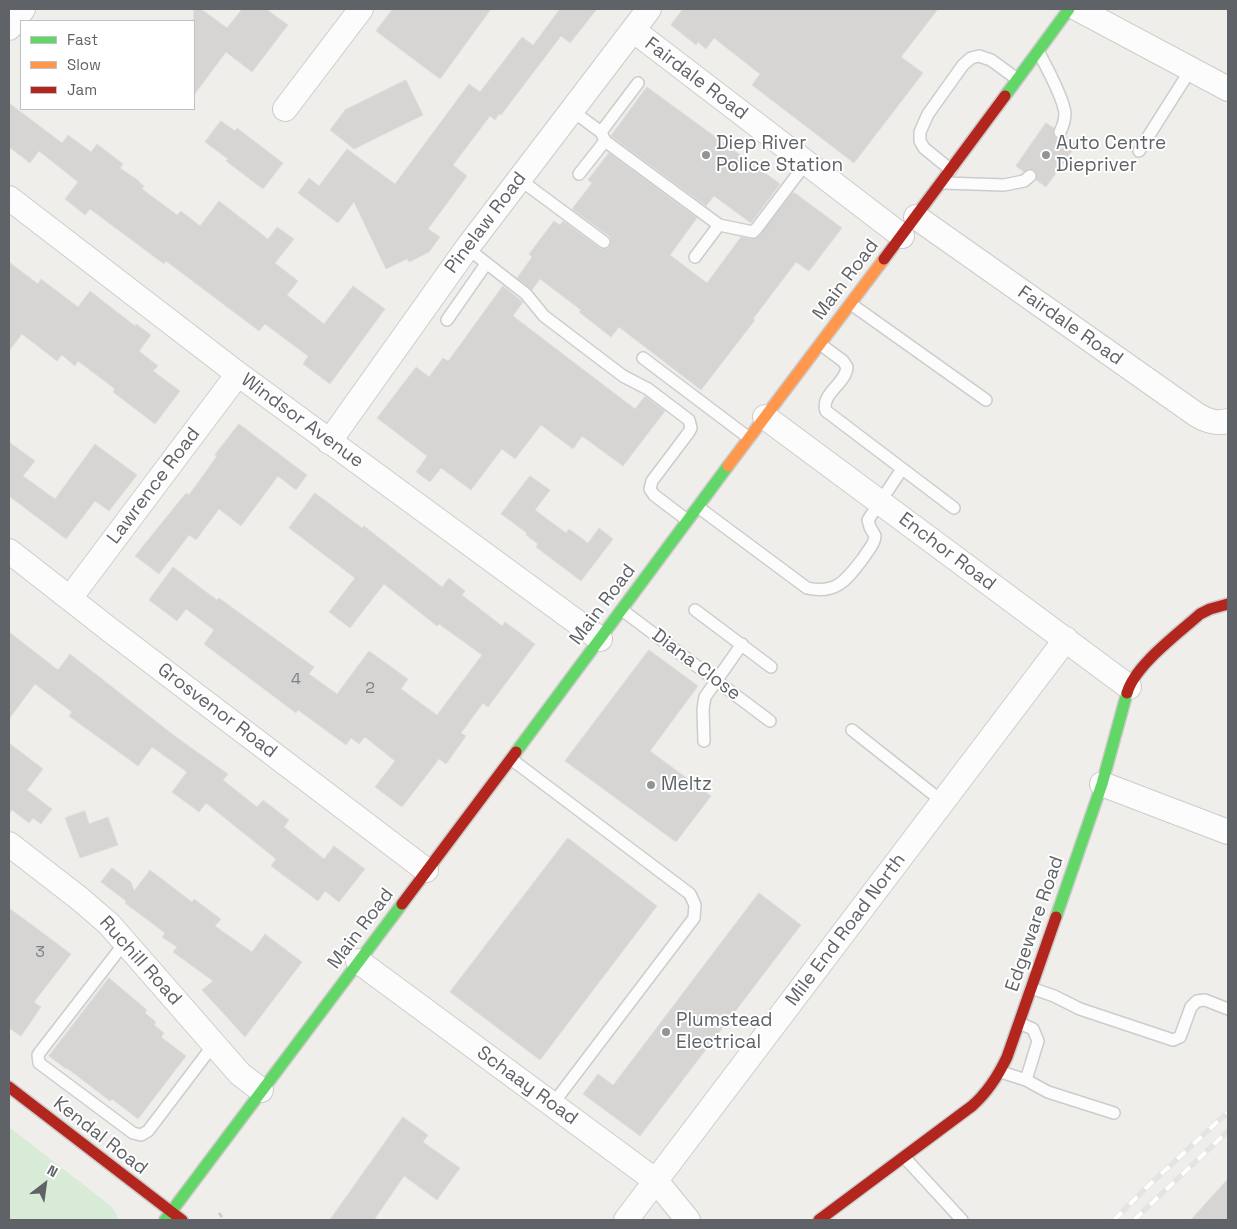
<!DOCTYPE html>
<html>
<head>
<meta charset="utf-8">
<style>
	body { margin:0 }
	#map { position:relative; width:1237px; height:1229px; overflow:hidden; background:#efeeea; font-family:"Space Grotesk",sans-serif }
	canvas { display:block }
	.frame { position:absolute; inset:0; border:10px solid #5f6368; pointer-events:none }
	.legend { position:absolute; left:20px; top:20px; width:175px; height:90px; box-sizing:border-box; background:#fff; border:1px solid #bfc1c3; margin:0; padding:6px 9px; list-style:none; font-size:15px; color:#5f6368 }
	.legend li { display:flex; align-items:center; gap:10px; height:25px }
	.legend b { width:25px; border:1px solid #bfc1c3 }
	.north { position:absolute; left:20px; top:1159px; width:50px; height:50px; -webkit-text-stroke:4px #fff; paint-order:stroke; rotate:30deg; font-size:14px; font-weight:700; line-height:20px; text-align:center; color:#5f6368 }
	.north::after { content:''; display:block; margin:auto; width:18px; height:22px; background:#5f6368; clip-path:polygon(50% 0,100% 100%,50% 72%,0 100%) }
</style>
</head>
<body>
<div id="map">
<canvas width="1237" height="1229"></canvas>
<div class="frame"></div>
<ul class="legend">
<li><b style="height:6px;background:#63d668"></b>Fast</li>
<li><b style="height:6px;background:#ff974d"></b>Slow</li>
<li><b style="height:6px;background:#b3261e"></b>Jam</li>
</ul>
<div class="north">N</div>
</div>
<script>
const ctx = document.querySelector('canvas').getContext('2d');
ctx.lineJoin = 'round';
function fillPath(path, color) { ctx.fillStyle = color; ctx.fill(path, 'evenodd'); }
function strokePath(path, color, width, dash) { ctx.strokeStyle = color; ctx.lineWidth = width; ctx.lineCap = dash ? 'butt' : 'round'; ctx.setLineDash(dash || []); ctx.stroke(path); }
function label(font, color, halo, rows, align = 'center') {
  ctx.font = font + ' "Space Grotesk",sans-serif'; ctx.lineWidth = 4; ctx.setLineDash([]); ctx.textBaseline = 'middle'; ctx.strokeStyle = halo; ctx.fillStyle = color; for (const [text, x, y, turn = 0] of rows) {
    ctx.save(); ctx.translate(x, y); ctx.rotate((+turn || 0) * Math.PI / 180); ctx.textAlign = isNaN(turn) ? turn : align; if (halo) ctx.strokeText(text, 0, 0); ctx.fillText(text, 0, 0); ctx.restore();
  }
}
fillPath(new Path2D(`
	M9,1127L111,1206L117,1215V1220H9Z`), '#d8ebd6');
const building = new Path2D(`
	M194,9H201L227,28L242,9H266L288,25L252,72L226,52L194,95Z
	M393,9H491L440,79L376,31Z
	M560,9H597L570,43L561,36L501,115L499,114L495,120L490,116L453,165L467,176L428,229L440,237L429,252L409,262L407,259L386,269L354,202L338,223L298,193L309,178L319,186L347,149L395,184L469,84L480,92L522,37L533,45Z
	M683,9H938L901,57L923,73L854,163L752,85L760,74L714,38L706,49L698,42L696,45L671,25Z
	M406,80L423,115L354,149L330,130L345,110Z
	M647,87L780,184L751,223L714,196L706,206L611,136Z
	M9,103L62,143L68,135L91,152L97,144L123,164L120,168L139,181V182L144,186L142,189L177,215L181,211L200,226L219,201L268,239L277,227L294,239L275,263L298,281L287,295L324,324L353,286L385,309L330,384L303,364L308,356L265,324L259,331L166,261L164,264L90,209L85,215L65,199L78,182L39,151L30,163L9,147Z
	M221,121L235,131L237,128L283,163L263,189L226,161L228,159L205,142Z
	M1046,123L1054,128L1053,133L1056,138L1061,139L1066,136L1077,144L1046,187L1036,180L1037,175L1035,171L1029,169L1024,172L1016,166Z
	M609,153L697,218L670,255L707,283L741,237L752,239L758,237L792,193H795L842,228L809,271L796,262L753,319L755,320L701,390L619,327L611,337L579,312L581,310L540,279L532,290L517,278L532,257L529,254L554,221L560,225L563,221L600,248L607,249L610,246L611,239L609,236L572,209L592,183L588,180Z
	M9,262L38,284L41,279L78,307L90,291L135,326L136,324L151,335L139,351L158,366L153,371L180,391L155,424L113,392L115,389L78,361L75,366L62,355L57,361L22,334L9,351Z
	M503,286L523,302L513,316L635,409L645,396L665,411L623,466L582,436L573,449L541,425L515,459L502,449L471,490L441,468L430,482L416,472L427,456L377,418L416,367L429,377L443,358L448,361Z
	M239,424L307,475L296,490L278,476L241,526L219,509L196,540L189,535L159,574L135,556L186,493L189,495L217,456L215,455Z
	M9,442L35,461L23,476L55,499L95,444L137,475L109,511L95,501L66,539L9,496Z
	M530,476L550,490L535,510L566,533L569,529L588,543L599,528L613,539L581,581L536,547L538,544L526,535L527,533L501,514Z
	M315,493L362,528L364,526L442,587L449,578L465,591L462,595L502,626L505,622L535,644L488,707L483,703L461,733L466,736L446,764L439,759L402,807L375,787L395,761L365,737L359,744L351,738L346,745L298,710L296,713L204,644L214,630L186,609L177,621L149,600L173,567L217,600L219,598L314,667L309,674L337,694L369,651L408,679L401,689L437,715L482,655L439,624L437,626L384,584L350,628L329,612L355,578L289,528Z
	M9,632L58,670L70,654L176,737L228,774L223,780L257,807L263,800L289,820L284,827L324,859L334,846L365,869L339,902L325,891L318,901L271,866L276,859L206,803L199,812L172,792L187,772L152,747L138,766L69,716L72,712L35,684L9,719Z
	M649,650L698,686L650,751L711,796L676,842L565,761Z
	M9,743L43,769L27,790L52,809L41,824L33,818L29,823L12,810L9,814Z
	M85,811L89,824L108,817L118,845L80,858L65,818Z
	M568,838L657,906L540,1060L450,992Z
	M112,868L131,882L134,891L150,870L192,902L194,899L221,919L215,926L252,952L265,934L302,962L245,1037L202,990L213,981L173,952L177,947L162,937L165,933L125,903L126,901L101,882Z
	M759,893L801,925L640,1136L583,1094L598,1074L613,1085Z
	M9,908L71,954L34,1002L41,1007L21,1036L9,1028Z
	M109,978L147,1010L145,1013L156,1022L154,1025L164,1033L161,1037L186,1056L138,1119L112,1099L110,1101L67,1068L66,1069L49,1056Z
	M403,1117L428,1135L423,1142L460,1168L437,1200L404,1176L374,1220H330Z
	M1228,1179V1220H1191Z`);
fillPath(building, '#d6d5d3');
strokePath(building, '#deddd9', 1);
const lane = new Path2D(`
	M1039,53C1047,68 1063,97 1065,113C1065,120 1063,126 1060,132
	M571,110L601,132L605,141L719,225L753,232L757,228L806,163
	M601,132L638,83
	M1139,151L1191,69
	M951,170L924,148L920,141V132L928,114L963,65L971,58L979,56L991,60L1017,79
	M579,174L605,141
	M519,179L604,242
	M943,183L1004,185L1024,181L1030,176
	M467,248L526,294L544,316L623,376L648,389L689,420L691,428L689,432L652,481L650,489L654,495L687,520
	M695,257L719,225
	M851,304L986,400
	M447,320L486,264
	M820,344L843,361L847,367C846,384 820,394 826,411L954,508
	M643,358L749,438
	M698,507L807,588C837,595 847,579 864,557C868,550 875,544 875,536L870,527L868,520L902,469
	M622,610L770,721
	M695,610L771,667
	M852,730L943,802
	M704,741L703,709L705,697L742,644
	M511,759L690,894L695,905L694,918L552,1105
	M126,941L40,1052L38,1055L39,1063L133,1133L141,1135L148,1131L214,1044
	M1031,988L1054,996L1080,1009L1173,1040L1180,1037L1191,1007L1197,1001L1205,1000L1228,1009
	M1019,1023L1033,1029L1038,1041L1026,1080
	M1001,1072L1026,1080L1048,1092L1114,1113
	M904,1157L962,1220`);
const street = new Path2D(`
	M1078,9L1228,89
	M9,28L23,9
	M633,30L902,236
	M285,109L361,9
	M9,198L238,374L600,639
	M916,217L1197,415C1207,421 1216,424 1228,421
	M765,417L1129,687
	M329,442L467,248L649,9
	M9,551L110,630L426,870
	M70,598L238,374
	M1102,784L1228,832
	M9,844L80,899L109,924L240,1074L261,1090
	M358,961L656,1181L688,1220
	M626,1220L1066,639`);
const fast = new Path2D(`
	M1005,96L1069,9
	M516,752L728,466
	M1056,917L1102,784L1127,693
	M165,1220L402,904`);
const slow = new Path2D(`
	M728,466L884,259`);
const jam = new Path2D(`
	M884,259L1005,96
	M1127,693C1135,665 1178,634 1200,614L1210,609L1228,604
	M402,904L516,752
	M9,1087L182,1220
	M819,1220L972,1106C988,1092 998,1076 1007,1057L1056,917`);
strokePath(lane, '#cbcccc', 14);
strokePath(street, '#cbcccc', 26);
strokePath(fast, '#cacacb', 14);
strokePath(slow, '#cacacb', 14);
strokePath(jam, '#cacacb', 14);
strokePath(new Path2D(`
	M219,1213L224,1220`), '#cacfcc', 3, [5, 2.5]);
strokePath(lane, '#fdfcfc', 11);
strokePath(street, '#fdfcfc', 24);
strokePath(fast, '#63d668', 11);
strokePath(slow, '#ff974d', 11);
strokePath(jam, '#b3261e', 11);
const rail = new Path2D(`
	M1114,1220L1146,1188L1228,1112
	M1134,1220L1228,1131`);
strokePath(rail, '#e4e4e4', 5.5);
strokePath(rail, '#fff', 4, [11]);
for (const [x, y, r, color] of [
	[706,155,5,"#919496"],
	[1046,155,5,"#919496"],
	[651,785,5,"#919496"],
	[666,1032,5,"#919496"]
]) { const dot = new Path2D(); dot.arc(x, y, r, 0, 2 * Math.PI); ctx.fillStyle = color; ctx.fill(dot); strokePath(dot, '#fff', 2); }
label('16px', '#7e8184', null, [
	["4",296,680],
	["2",370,689],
	["3",40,953]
]);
label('19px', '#5f6368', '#fff', [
	["Fairdale Road",696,79,37],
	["Pinelaw Road",486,223,-53],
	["Main Road",846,280,-53],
	["Fairdale Road",1070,326,35],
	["Windsor Avenue",302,421,36],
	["Lawrence Road",154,486,-53],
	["Enchor Road",947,552,37],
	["Main Road",603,605,-53],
	["Diana Close",696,665,37],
	["Grosvenor Road",217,711,37],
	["Edgeware Road",1035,924,-71],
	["Main Road",361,929,-53],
	["Mile End Road North",846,930,-53],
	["Ruchill Road",140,961,48],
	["Schaay Road",527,1086,36],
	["Kendal Road",100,1136,38]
]);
label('19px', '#5f6368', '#fff', [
	["Diep River",716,144],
	["Police Station",716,166],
	["Auto Centre",1056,144],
	["Diepriver",1056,166],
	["Meltz",661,785],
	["Plumstead",676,1021],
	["Electrical",676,1043]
], 'left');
</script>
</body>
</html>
